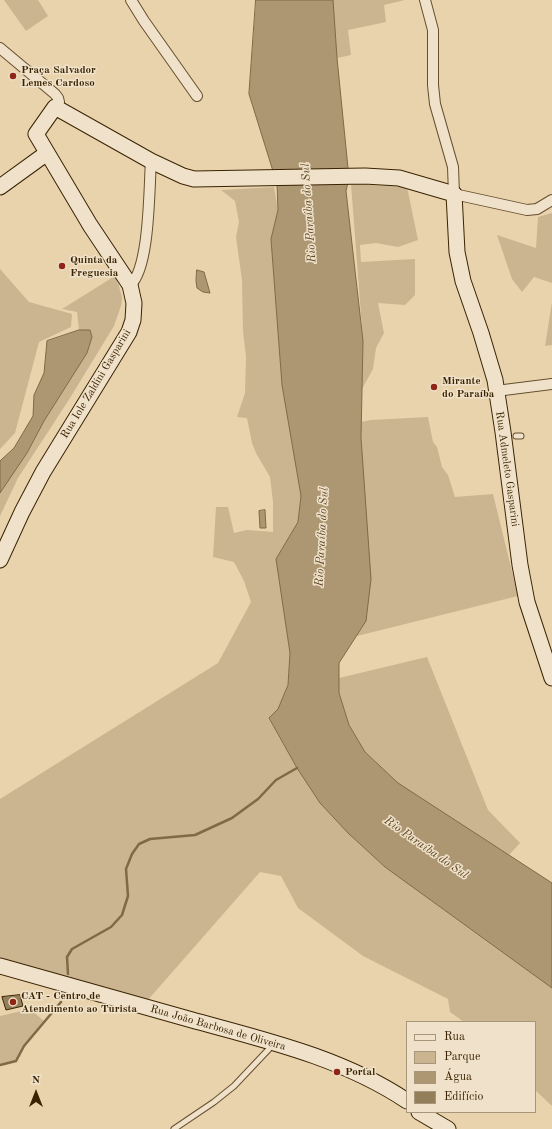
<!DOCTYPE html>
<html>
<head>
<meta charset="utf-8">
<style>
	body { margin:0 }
	#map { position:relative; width:552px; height:1129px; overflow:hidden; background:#e8d3ad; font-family:"Old Standard TT",serif }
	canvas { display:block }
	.legend { position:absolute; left:406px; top:1021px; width:130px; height:92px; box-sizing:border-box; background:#f0e2ca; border:1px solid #a7967a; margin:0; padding:5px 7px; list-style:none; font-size:12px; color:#3a2302 }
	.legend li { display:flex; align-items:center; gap:8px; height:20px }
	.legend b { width:20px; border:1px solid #a7967a }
	.north { position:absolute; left:16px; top:1073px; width:40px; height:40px; -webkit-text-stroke:3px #f0e2ca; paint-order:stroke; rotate:0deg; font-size:11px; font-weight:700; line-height:16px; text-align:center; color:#3a2302 }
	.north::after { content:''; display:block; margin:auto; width:14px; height:18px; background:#3a2302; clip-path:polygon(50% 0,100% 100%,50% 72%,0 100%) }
</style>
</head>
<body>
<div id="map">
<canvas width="552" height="1129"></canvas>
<ul class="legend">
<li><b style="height:5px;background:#f0e2ca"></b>Rua</li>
<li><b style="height:11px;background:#cab590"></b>Parque</li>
<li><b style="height:11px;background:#ad9773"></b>Água</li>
<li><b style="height:11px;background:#947f5b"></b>Edifício</li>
</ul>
<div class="north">N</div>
</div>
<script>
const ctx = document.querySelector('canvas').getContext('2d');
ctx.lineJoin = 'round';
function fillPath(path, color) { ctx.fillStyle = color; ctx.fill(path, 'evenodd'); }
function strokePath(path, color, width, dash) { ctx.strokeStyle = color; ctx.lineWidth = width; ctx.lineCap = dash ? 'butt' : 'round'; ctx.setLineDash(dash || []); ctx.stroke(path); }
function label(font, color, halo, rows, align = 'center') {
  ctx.font = font + ' "Old Standard TT",serif'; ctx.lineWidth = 3; ctx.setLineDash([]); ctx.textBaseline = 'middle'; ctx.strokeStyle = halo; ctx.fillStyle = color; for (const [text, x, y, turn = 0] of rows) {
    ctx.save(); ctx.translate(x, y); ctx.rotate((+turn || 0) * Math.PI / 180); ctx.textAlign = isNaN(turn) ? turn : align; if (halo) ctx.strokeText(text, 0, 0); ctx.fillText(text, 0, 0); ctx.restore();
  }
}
fillPath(new Path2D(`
	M4,0H38L48,16L26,31Z
	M332,0H405L384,5L386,22L348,30L351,55L337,58Z
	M351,184L407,187L418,240L398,247L376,243L360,245L361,262L415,259V295L405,305L378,303L384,333L376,348L373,369L362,389L363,341Z
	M274,187L278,210L271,239L282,385L301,496L298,522L276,559L290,653L288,685L278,709L269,719L297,768L320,803L348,833L385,867L552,988V1106L535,1090V1022H464L450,1012L448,999L363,956L298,908L281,876L260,872L147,1001L0,962V799L218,663L251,602L244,581L234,562L213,557L216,507H228L234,533L247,530L273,532V502L270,477L256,453L252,443L247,418L237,417L245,393L246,357L243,331L242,280L236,237L239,222L235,201L221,190Z
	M552,213V283L534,277L522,292L512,279L497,235L536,248L538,217Z
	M0,269L29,302L72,314L71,327L39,342L15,433L0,449Z
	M115,276L119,286L122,298L121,306L114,326L70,398L18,478L0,516V493L27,453L44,421L87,353L92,337L90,330H79L77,312L62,309Z
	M552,302V345L545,346Z
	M428,417L433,442L437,447L442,467L448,475L455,497L493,494L518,596L357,636L366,621L361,422L371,420Z
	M427,657L488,810L520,843L509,855L398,783L365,752L349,725L339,693V678Z
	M30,1009L44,1021L24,1046L16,1061L0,1065V1016Z`), '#cab590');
const water = new Path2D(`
	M256,0H333L337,58L349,178L346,191L363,341L361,438L371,579L366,621L339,663V693L349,725L365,752L398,783L552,883V988L385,867L348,833L320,803L297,768L269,718L278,709L288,685L290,653L276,559L298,522L301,496L282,385L271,239L278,210L277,184L249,94Z
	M197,270L204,272L210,293L203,292L197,288L196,281Z
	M79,330H90L92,337L87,353L44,421L27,453L0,493V461L14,448L33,416L34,395L44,373L47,341Z
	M265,510L266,528H260L259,511Z`);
fillPath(water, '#ad9773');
strokePath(water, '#7f6946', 1);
strokePath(new Path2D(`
	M68,974L67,957L72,949L111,927L122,915L128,896L126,869L132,854L139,844L150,839L195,835L232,818L258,799L276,780L297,768
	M0,1065L16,1061L24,1046L61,1002`), '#7f6946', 2.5);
const building = new Path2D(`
	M20,995L23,1006L6,1010L2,997Z`);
fillPath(building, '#947f5b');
strokePath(building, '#3a2302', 1);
const lane = new Path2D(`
	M516,436H521
	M174,1129L214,1102L234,1086L269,1049`);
const street = new Path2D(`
	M131,0L144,21L197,96
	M425,0L433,30V85L435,104L453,167L454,194L527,210L537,209L552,200
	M0,48L55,94L58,98L59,102L55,107
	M130,285C150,269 149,187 151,161
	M496,391L552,384`);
const secondary = new Path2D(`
	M0,187L47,153
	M0,560L22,512L43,472L129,332L133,320L134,303L130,285L90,225L36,134L55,107L151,161L183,176L194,179L365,176L399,178L454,194L457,252L463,281L481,333L495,380L503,432L520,565L527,602L552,678
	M0,966C64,984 128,1002 192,1020C265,1040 343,1058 407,1101
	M419,1112L448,1129`);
strokePath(lane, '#664f2d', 7);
strokePath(street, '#664f2d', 12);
strokePath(secondary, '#3a2302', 17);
strokePath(lane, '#f0e2ca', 5);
strokePath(street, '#f0e2ca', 10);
strokePath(secondary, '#f0e2ca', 15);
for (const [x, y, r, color] of [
	[13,76,4,"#8f2418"],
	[62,266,4,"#8f2418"],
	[434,387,4,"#8f2418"],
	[13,1002,4,"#8f2418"],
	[337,1072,4,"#8f2418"]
]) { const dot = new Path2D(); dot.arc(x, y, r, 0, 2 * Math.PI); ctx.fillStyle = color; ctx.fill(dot); strokePath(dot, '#f0e2ca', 1.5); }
label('bold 11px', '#3a2302', '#f0e2ca', [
	["Praça Salvador",21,70],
	["Lemes Cardoso",21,83],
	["Quinta da",70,260],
	["Freguesia",70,273],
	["Mirante",442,381],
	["do Paraíba",442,394],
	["CAT - Centro de",21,996],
	["Atendimento ao Turista",21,1009],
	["Portal",345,1072]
], 'left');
label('11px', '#3a2302', '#f0e2ca', [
	["Rua Iole Zaldini Gasparini",96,384,-59],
	["Rua Admeleto Gasparini",507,469,82],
	["Rua João Barbosa de Oliveira",218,1028,16]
]);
label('italic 12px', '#5c4624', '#f0e2ca', [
	["Rio Paraíba do Sul",309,213,-94],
	["Rio Paraíba do Sul",322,537,-87],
	["Rio Paraíba do Sul",426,848,35]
]);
</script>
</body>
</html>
